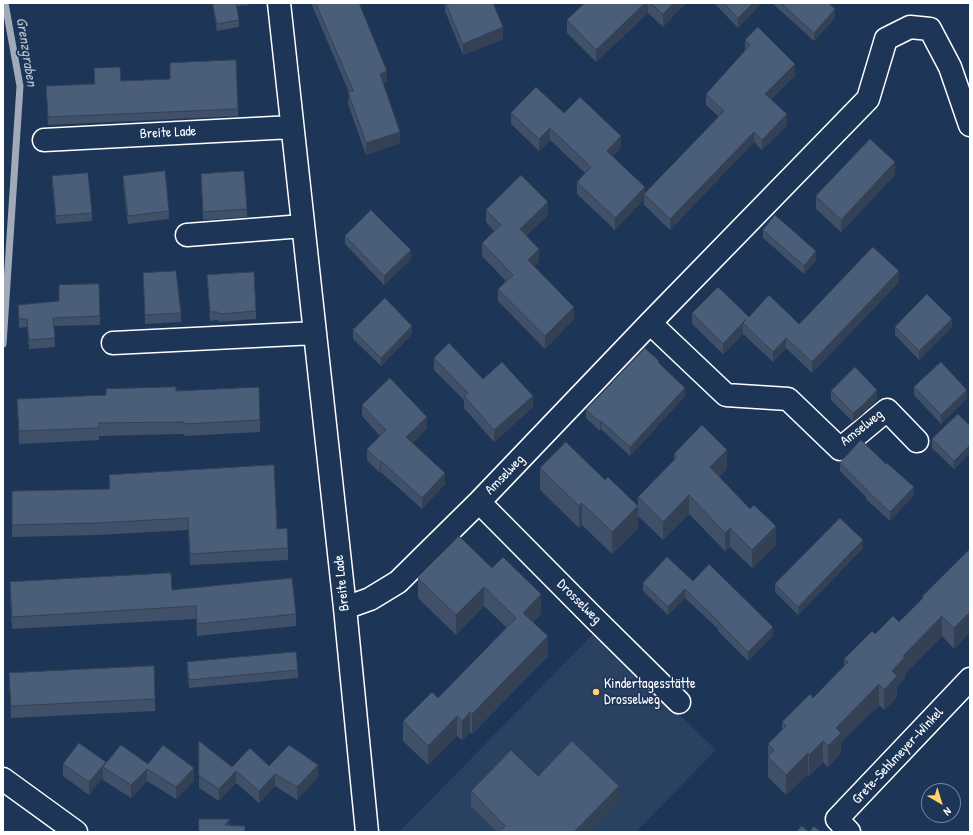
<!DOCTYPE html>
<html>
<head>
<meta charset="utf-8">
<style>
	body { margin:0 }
	#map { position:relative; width:973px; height:835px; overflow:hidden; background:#1d3557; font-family:"Patrick Hand",sans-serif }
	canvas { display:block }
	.frame { position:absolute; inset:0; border:4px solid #fff; pointer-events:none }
	.north { position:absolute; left:921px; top:783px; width:40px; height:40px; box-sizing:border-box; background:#1d3557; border:1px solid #77869a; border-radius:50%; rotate:142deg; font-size:11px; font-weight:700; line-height:16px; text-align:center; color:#fff }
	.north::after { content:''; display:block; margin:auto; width:14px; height:18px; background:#ffd166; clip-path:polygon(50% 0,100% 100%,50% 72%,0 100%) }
</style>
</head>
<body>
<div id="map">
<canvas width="973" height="835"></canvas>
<div class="frame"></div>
<div class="north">N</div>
</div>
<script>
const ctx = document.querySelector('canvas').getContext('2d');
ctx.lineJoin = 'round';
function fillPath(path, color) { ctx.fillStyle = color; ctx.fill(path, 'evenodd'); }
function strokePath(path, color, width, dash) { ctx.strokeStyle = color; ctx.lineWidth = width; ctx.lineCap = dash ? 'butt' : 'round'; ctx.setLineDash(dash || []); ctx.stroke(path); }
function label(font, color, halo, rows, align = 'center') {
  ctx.font = font + ' "Patrick Hand",sans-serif'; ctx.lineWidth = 3.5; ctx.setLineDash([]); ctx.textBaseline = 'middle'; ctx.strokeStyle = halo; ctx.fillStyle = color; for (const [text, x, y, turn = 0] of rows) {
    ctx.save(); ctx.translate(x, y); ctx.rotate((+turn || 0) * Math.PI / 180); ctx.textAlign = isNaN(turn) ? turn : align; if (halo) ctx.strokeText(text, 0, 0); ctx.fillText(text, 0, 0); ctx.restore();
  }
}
fillPath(new Path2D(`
	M594,633L716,750L636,832H399Z`), '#2a4161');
strokePath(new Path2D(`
	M3,344L20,86L5,3`), '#a0aab8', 7);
const minor = new Path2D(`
	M279,3L345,608L367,832
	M44,140L292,127
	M187,235L303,226
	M650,323L726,395L788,399L840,449L887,410L917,441
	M113,343L315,333
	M479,502L593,617L679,702
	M345,608L370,599L398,582L479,502L650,323L868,99L886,39L910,27L930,29L950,67L970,125
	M3,779L76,832
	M849,832L837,819L970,679`);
strokePath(minor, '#fff', 25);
strokePath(minor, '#1d3557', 22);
fillPath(new Path2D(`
	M212,3H249V5L237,6L239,20V27L217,31Z
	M311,3H359L387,82L383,84L400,143L366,155L348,104L349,92Z
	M445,3H493L503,39L463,55L445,11Z
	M585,3H686L663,27L648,13L596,62L567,33V20Z
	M714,3H762L738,28Z
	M772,3H828L835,18L814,41Z
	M745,40L795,75L771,99L787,125L762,150L754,142L670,230L644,205V199L615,230L577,194V182L585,173L550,140L539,151L511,124V113H564L621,147L613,156L645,193L719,117L706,105V94L745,51Z
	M170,63L238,109V116L48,125L46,86L94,84V68L121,81L170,79Z
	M201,174L247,209V217L203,220Z
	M895,175L841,232L816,209V196Z
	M52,176L92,213V221L56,224L52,185Z
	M123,176L169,211V219L128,224L123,185Z
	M486,210L548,215L526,236L539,261L534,266L574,319L545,349L498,301V289L506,281L482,256V243L494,231L486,222Z
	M763,230L816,260L804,274L763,238Z
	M345,236L411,259L384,285L345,244Z
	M143,273L181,313V322L145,324Z
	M207,275L256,311V319L219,322L218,320L210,321Z
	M899,282L812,373L786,348L773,362L743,334L723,354L692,324V313L749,317L799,324Z
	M59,285L100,316V325L54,326L55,347L29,349L27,327L19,328L18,305L59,301Z
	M895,327H952L919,360L895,335Z
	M353,330L412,334L381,366L353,339Z
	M434,358L483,379L533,407L494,442L464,408V400L434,370Z
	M659,363L685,396L630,456L601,429L600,431L586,418V410Z
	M914,387L967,398L941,424L914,395Z
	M176,391L260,420V432L184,436V434L99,436V440L19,444L17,399L106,395Z
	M831,391L877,399L862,415L853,422L831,400Z
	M362,405L427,428L412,443L445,484L422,509L381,472L380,473L367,460V449L380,436L362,416Z
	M970,426V453L954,469L932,448V439Z
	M674,454L727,468L719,477L776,545L752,568L730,547L725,551L689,514L663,540L638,516V497L674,461Z
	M840,463L914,495L890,521L866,499V497L840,471Z
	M540,468L638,528L612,554L582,525L579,528L540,490Z
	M109,475L277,529L288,548V560L190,565L188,530L97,535L12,537V491L109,489Z
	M863,548L798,615L775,592V584Z
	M970,549V632L954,649L942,636L905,674V678L897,687V697L884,710L879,705L841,742V753L828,767L823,762L809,776L808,774L786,795L768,777V744L782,730V722L813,698L844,666V659L875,634L899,622L922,599V597Z
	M492,568L541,614L533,622L548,656L472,734L470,732L462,740L457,736L428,765L403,741V721L438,698L507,628L484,606L456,635L418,598V578Z
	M693,581L773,635L748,661L718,631V629L685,598L668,615L643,591V583Z
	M10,582L172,590L296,614V626L197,636L196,619L12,629L10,595Z
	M187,662L298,670V678L189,688L187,670Z
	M9,673L155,699V711L11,718Z
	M199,741L232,767L269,766L318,777L297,800L275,786L259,803L236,783L219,801L199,788Z
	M63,764H148L194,781L176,799L147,781L131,798L103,780V777L89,795L63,776Z
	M538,776L619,801L589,832H497L471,806V791Z`), '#405068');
fillPath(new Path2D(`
	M645,3H648V13L596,62V50Z
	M674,3H686L663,27V14Z
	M753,3H762L738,28V18Z
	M835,9V18L814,41V33Z
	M503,27V39L463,55V44Z
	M795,64V75L765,104V94Z
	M387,71V82L380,86V74Z
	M787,114V125L762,150V140Z
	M550,128V140L539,151V139Z
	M400,132V143L366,155V143Z
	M754,132V142L670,230V219Z
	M621,136V147L607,162V151Z
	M895,162V175L841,232V220Z
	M645,187V196L644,194V199L615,230V218Z
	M548,202V215L520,242V229Z
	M539,249V261L528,272V260Z
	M411,250V259L384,285V276Z
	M816,251V260L804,274V266Z
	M899,271V282L812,373V362Z
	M574,307V319L545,349V336Z
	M952,319V327L919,360V351Z
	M743,323V334L723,354V344Z
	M412,326V334L381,366V358Z
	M786,338V348L773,362V352Z
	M685,388V396L630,456V447Z
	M877,390V399L862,415L853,422V413Z
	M967,390V398L941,424V415Z
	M533,396V407L494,442V430Z
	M427,417V428L406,448V437Z
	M601,421V429L600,431V422Z
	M970,445V453L954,469V461Z
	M727,450V468L710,486V467Z
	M381,461V472L380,473V462Z
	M445,473V484L422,509V498Z
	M914,487V495L890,521V512Z
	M689,495V514L663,540V522Z
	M582,503V525L579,528V506Z
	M638,506V528L612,554V532Z
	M776,526V545L752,568V550Z
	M730,528V547L725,551V533Z
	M863,540V548L798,615V607Z
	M484,587V606L456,635V615Z
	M685,589V598L668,615V607Z
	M541,594V614L523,632V613Z
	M970,612V632L954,649V628Z
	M942,616V636L905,674V678L897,687V697L884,710V690L892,671L903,656Z
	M773,627V635L748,661V652Z
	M548,636V656L472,734V714Z
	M879,684V705L841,742V753L828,767V746L836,728Z
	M470,712V732L462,740V721Z
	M457,716V736L428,765V746Z
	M823,741V762L809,776V755Z
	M808,753V774L786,795V775Z
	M106,762V769L103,767V777L89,795V782Z
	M318,765V777L297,800V787Z
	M194,768V781L176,799V787Z
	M147,769V781L131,798V785Z
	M236,771V783L219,801V789Z
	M275,774V786L259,803V791Z
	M619,786V801L589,832H574Z
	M230,819V832L225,825Z`), '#344155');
const building = new Path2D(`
	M213,3H236L239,20L217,24Z
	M316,3H359L387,71L380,74L400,132L366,143L348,92L353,91Z
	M446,3H493L503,27L463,44Z
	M585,3H645L596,50L567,20Z
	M651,3H674L663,14Z
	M724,3H753L738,18Z
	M781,3H828L835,9L814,33Z
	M758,27L795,64L765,94L787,114L762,140L754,132L670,219L644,194L724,111L706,94L750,45L745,40Z
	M236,60L238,109L48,117L46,86L95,84L94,68L120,67L121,81L170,79V63Z
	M536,87L564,113L580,97L621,136L607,151L645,187L615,218L577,182L591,167L550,128L539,139L511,113Z
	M870,139L895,162L841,220L816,196Z
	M165,171L169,211L128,216L123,176Z
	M244,171L247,209L203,212L201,174Z
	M88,173L92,213L56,216L52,176Z
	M521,175L548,202L520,229L539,249L528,260L574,307L545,336L498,289L513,275L482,243L501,225L486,210Z
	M371,210L411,250L384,276L345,236Z
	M775,215L816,251L804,266L763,230Z
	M873,247L899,271L812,362L786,338L773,352L743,323L746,319L723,344L692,313L718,287L749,317L769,295L799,324Z
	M176,271L181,313L145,315L143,273Z
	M254,272L256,311L219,314L218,312H210L207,275Z
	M99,284L100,316L53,318L55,338L29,340L27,319H19L18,305L59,301V285Z
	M927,294L952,319L919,351L895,327Z
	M385,298L412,326L381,358L353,330Z
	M449,343L483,379L502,362L533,396L494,430L464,396L468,393L434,358Z
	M645,348L659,361L658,362L685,388L630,447L601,421L600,422L586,410Z
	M941,362L967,390L941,415L914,387Z
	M855,367L877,390L862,406L853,413L831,391Z
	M390,378L427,417L406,437L445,473L422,498L381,461L380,462L367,449L386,430L362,405Z
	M176,387V391L259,387L260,420L184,424V422L99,423V428L19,431L17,399L106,395V389Z
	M958,414L970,426V445L954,461L932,439Z
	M702,425L727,450L710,467L750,509L754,505L776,526L752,550L730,528L725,533L689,495L663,522L638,497L677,457L674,454Z
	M861,440L886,464L887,463L914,487L890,512L866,490H867L840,463Z
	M566,442L605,480L608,477L638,506L612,532L582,503L579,506L540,468Z
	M274,465L277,529L287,528L288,548L190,554L188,518L97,523L12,525V491L110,489L109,475Z
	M840,518L863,540L798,607L775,584Z
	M459,536L492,568L503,557L541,594L523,613L548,636L472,714L470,712L462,721L457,716L428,746L403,721L432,692L438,698L516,618L484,587L456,615L418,578Z
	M970,549V612L954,628L942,616L903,656L905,657L892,671L897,676L884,690L879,684L836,728L841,733L828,746L823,741L809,755L808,753L786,775L768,757L774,750L768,744L786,726L782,722L810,694L813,698L848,662L844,659L872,631L875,634L893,616L899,622L923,598L922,597Z
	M667,557L693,581L709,564L773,627L748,652L718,622H719L685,589L668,607L643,583Z
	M171,573L172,590L292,578L296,614L197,624L196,606L12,617L10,582Z
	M296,652L298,670L189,680L187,662Z
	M154,666L155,699L11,706L9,673Z
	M199,741L232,767L250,748L269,766L289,745L318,765L297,787L275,774L259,791L236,771L219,789L199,776Z
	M572,741L619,786L574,832H499L505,826L502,823L471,791L511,750L538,776Z
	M79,743L106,762L89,782L63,764Z
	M121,745L148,764L163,745L194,768L176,787L147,769L131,785L103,767Z
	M199,819H230L225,825L245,826V832H199Z
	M802,826L809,832L814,826L821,832H796Z`);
fillPath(building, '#4a5d79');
strokePath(building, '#344155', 1);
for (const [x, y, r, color] of [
	[596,692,4,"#ffd166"]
]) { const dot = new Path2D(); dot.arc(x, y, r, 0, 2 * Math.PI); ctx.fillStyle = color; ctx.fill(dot); strokePath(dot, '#1d3557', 1.5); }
label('14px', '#fff', '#1d3557', [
	["Breite Lade",168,133,-3],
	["Amselweg",862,428,-38],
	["Amselweg",505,475,-46],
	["Breite Lade",342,583,-96],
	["Drosselweg",579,602,45],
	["Grete-Sehlmeyer-Winkel",898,756,-47]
]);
label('14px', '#fff', '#1d3557', [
	["Kindertagesstätte",604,684],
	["Drosselweg",604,700]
], 'left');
label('italic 15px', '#b8c0ca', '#1d3557', [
	["Grenzgraben",26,52,81]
]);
</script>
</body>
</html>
